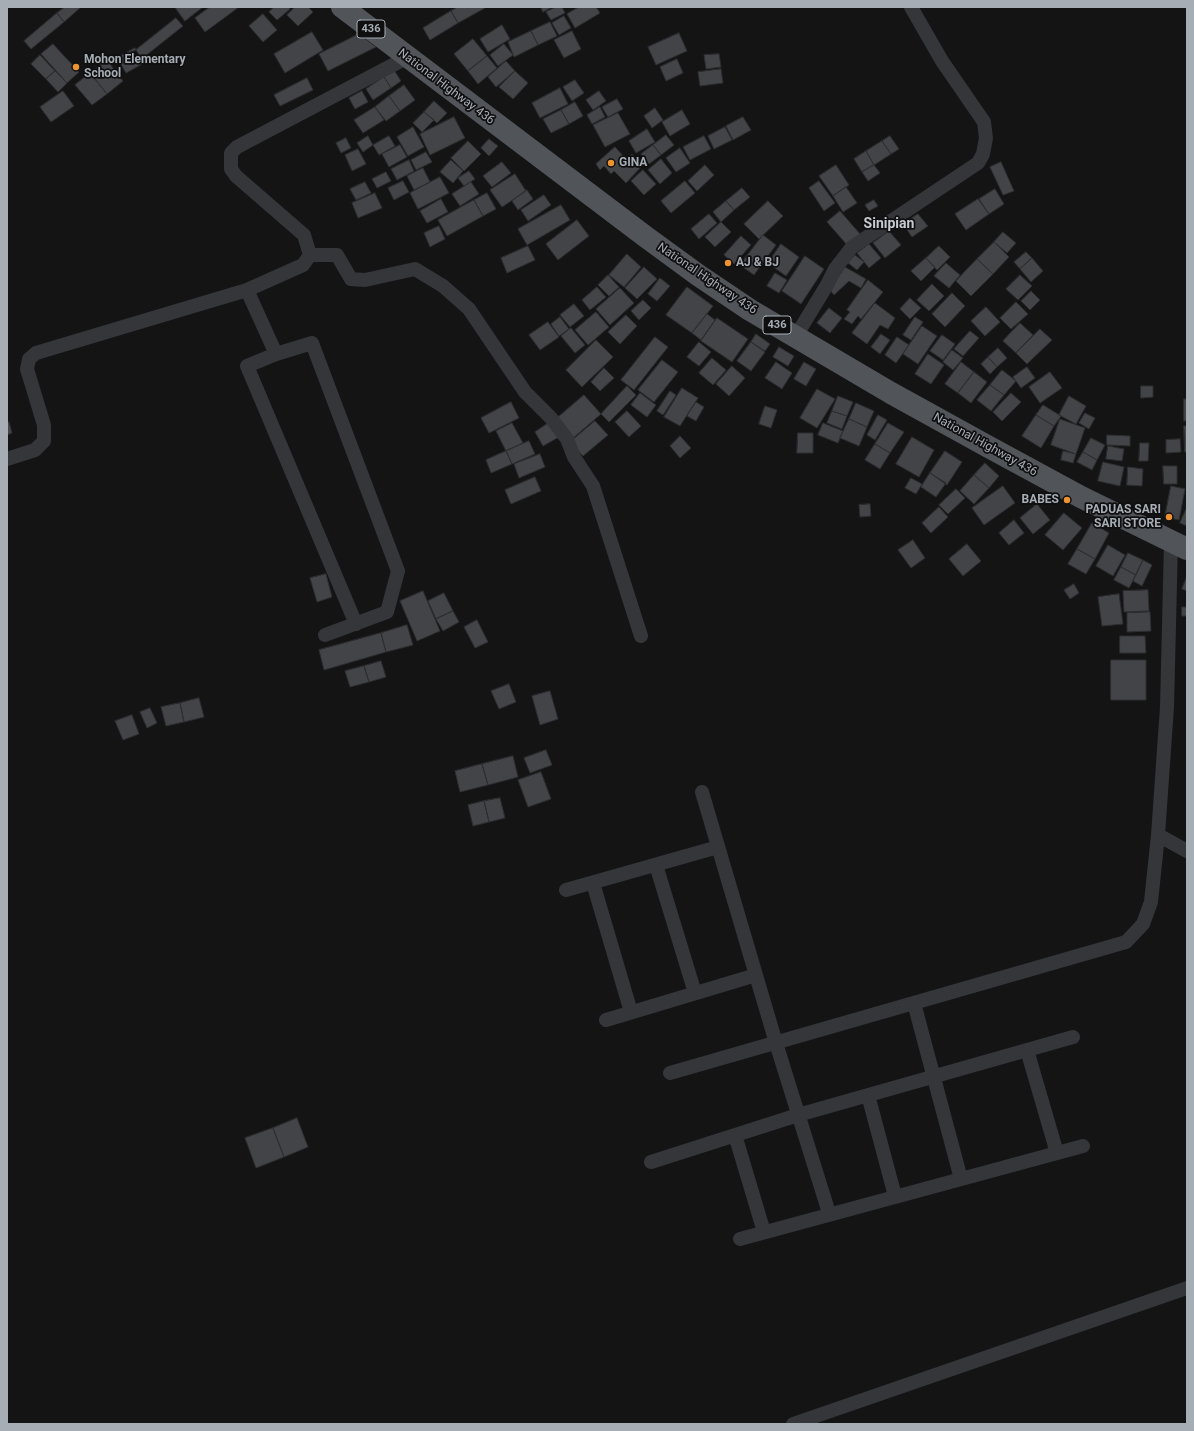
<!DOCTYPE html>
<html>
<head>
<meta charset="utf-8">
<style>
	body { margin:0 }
	#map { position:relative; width:1194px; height:1431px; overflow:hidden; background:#141415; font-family:Roboto,sans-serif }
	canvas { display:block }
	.frame { position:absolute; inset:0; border:8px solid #a6adb5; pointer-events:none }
</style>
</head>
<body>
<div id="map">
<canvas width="1194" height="1431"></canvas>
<div class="frame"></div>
</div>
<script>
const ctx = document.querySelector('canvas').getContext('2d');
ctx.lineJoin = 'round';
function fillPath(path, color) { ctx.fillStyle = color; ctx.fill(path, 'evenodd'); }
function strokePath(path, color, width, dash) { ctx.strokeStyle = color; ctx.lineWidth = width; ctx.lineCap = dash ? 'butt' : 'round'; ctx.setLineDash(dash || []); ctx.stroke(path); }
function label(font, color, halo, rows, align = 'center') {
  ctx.font = font + ' Roboto,sans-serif'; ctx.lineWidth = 3.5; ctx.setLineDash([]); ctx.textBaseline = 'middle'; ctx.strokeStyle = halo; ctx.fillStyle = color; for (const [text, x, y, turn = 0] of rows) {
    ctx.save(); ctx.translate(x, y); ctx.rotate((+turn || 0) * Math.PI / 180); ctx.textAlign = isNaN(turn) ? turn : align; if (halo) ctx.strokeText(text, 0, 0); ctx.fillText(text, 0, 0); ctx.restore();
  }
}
const building = new Path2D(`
	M65,7H81L64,22L57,13Z
	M175,7H203L185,21Z
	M210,7H239L205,32L195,18Z
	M274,7H288L290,9L277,20L269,12Z
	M295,7H308L313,12L298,26L287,15Z
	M458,7H484L485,8L458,23L451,11Z
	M541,7H552L543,12Z
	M556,7H562L565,13L551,20L546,12Z
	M579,7H596L600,13L575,28L567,14Z
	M451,11L458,23L430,40L423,28Z
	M57,13L64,22L31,49L24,41Z
	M263,14L277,30L263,42L249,26Z
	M564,16L571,28L559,35L552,23Z
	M176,18L183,26L139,61L132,53Z
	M550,22L557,36L538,45L531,31Z
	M502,25L510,39L488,52L480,39Z
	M531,31L538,45L514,57L508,42Z
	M572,31L581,49L564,58L554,40Z
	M312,32L323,50L285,73L274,54Z
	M679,33L687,51L656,65L648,47Z
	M359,34L376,47L328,71L319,54Z
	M473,39L487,56L468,71L454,54Z
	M53,44L79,72L67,83L41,54Z
	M504,44L513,55L498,66L490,55Z
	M135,48L144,63L126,73L117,58Z
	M719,54L721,67L706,69L704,55Z
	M40,55L55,71L46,79L31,64Z
	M487,56L497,68L478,84L468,71Z
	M677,59L683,73L666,81L660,67Z
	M107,60L123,81L107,94L90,73Z
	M506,61L515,71L496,87L488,77Z
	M721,69L723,83L700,86L698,72Z
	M394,70L401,81L391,88L384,77Z
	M55,71L67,83L58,92L46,79Z
	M515,71L528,83L513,99L499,87Z
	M90,73L107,94L92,105L75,85Z
	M384,77L391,88L373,100L366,89Z
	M307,78L313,90L280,106L274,95Z
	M575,80L584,93L572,101L563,87Z
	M404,85L415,100L400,111L389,96Z
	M560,88L568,104L540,118L532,103Z
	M63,91L74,106L51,122L40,107Z
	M362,91L368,102L355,109L349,98Z
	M599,91L606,101L593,110L586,100Z
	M389,96L400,111L386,121L375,107Z
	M617,99L623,109L608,117L602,107Z
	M434,101L447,113L437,123L424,112Z
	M575,102L583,116L569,124L561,110Z
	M375,107L384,120L363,133L354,120Z
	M600,107L605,117L592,124L587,115Z
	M655,108L663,120L652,128L644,116Z
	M561,110L569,124L551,133L543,119Z
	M682,110L690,124L670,136L662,122Z
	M424,112L434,120L422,132L413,123Z
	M618,113L630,134L605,147L593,125Z
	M454,117L465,138L430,155L420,134Z
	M743,117L751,130L733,140L726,126Z
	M413,127L424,147L408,156L397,137Z
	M725,127L732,140L714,149L708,136Z
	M647,129L655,142L636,153L629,141Z
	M666,135L674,145L661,155L653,145Z
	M368,136L373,145L363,152L357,143Z
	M389,136L395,146L379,155L373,145Z
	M704,136L711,149L690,160L683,147Z
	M890,136L899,149L891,154L882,141Z
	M346,138L351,148L341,153L336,143Z
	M489,139L498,146L489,156L481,148Z
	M468,141L481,154L464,171L451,158Z
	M882,141L891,154L874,165L866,151Z
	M400,145L407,157L389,167L382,154Z
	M653,145L661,155L649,164L641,154Z
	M615,147L626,159L632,154L642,166L626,183L614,171L611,174L604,166L600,170L596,164Z
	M680,148L690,163L676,172L666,158Z
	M358,149L366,164L352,171L345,155Z
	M866,151L874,165L862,172L854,159Z
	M426,152L432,162L416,170L411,160Z
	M661,159L672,173L660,184L648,170Z
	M409,160L414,171L397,180L391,169Z
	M451,160L463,171L453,183L440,172Z
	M502,162L511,173L492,187L483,176Z
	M1001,162L1014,191L1003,195L990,167Z
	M705,165L714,175L697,191L688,181Z
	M836,165L849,185L833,196L819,176Z
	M874,165L880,173L868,181L862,172Z
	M423,168L430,182L414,190L407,176Z
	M643,170L656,184L644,195L631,181Z
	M469,171L475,179L464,186L458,178Z
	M386,172L391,181L377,188L372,179Z
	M515,174L526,191L502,207L490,190Z
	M440,177L449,193L418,209L410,193Z
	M403,181L409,192L394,200L388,188Z
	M685,181L695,193L671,213L661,201Z
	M819,181L835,203L824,211L809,188Z
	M365,182L371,193L356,200L350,189Z
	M471,182L479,194L460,206L452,194Z
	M846,187L857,203L843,212L833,196Z
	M742,188L750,197L734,210L726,201Z
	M995,189L1004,204L989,214L979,199Z
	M527,190L533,199L518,210L512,201Z
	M375,193L382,208L358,218L352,203Z
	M487,193L496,209L483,216L474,200Z
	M544,195L551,205L528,221L521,210Z
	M441,199L448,212L427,223L420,211Z
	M978,199L989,214L966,230L955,214Z
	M474,200L483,216L447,236L438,220Z
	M874,200L878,206L869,211L865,205Z
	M726,201L734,210L721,222L713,212Z
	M768,201L783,216L759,239L744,224Z
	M561,205L570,220L527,245L518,229Z
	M840,211L861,235L848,246L827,222Z
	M709,214L717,223L699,239L691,229Z
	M918,214L928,226L912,237L903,224Z
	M577,220L589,236L558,260L546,244Z
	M721,222L731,232L715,247L705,237Z
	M439,226L445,239L430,247L424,233Z
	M889,231L901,245L885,258L873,243Z
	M1003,232L1016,243L1007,253L994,242Z
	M763,235L776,245L754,275L740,265Z
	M741,236L751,245L734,264L724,255Z
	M994,242L1009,257L993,274L977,259Z
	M781,244L799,257L786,276L768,263Z
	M869,244L881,258L869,268L857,253Z
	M528,246L535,260L507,273L501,258Z
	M939,246L950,257L937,270L926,258Z
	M1026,252L1032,258L1020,269L1014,262Z
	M627,254L641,267L624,287L609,275Z
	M855,255L864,262L857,270L848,263Z
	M805,256L824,269L801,304L782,291Z
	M926,258L935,267L921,281L911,271Z
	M1032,258L1043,271L1031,282L1020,269Z
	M977,259L993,274L971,296L956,281Z
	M946,263L960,275L949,288L934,276Z
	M644,267L657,279L637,299L625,288Z
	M845,267L866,279L861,288L849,281L834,295L830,290Z
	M775,273L787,280L779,293L767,286Z
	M608,275L619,287L609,296L598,285Z
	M1020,275L1032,286L1018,300L1006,289Z
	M660,278L670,286L657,301L648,294Z
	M868,280L883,292L861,319L858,316L852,324L844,319L850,312L847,310Z
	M932,284L944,296L929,311L917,300Z
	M597,287L606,297L590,310L582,300Z
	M687,287L713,306L692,333L666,315Z
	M620,288L634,303L610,325L596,309Z
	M1031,291L1040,300L1030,310L1021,301Z
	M952,293L965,306L945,327L932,314Z
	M910,298L921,308L910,319L900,309Z
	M643,300L651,308L639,320L631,311Z
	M1016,302L1028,314L1011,329L1000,318Z
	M875,303L895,318L888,329L880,325L867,344L852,333Z
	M574,304L584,316L570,327L560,315Z
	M986,307L1000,322L985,336L971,321Z
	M829,308L842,318L830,333L817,323Z
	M596,312L609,327L588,345L575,330Z
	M707,314L715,320L701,340L692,333Z
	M626,315L637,326L620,344L608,332Z
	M560,317L569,329L559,336L551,324Z
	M915,317L923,322L911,340L903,335Z
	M717,318L748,339L732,362L701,341Z
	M548,322L559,337L540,350L529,335Z
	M1020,323L1033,335L1016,353L1003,341Z
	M922,326L937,336L918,364L903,354Z
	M571,328L585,345L575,353L561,336Z
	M1040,329L1052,340L1027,364L1016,353Z
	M970,331L979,338L963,356L954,349Z
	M756,334L770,344L765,351L751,342Z
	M881,334L890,340L880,354L871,347Z
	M942,335L955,344L943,360L930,351Z
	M655,337L668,347L634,390L621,380Z
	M897,337L909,345L896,363L885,355Z
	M596,340L613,357L582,387L566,370Z
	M699,342L711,352L699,366L687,357Z
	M751,342L765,352L751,371L737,361Z
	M779,347L794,356L788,366L773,357Z
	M998,348L1007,358L997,367L988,357Z
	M952,350L963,358L953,370L943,362Z
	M928,354L944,365L931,384L915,374Z
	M988,357L997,367L990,374L981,364Z
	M712,358L726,370L713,385L699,373Z
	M662,360L678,372L654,402L638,390Z
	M776,362L792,373L782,389L765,378Z
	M804,362L816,369L806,386L794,379Z
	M961,362L974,372L958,393L945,384Z
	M732,366L745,378L729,396L716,384Z
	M1027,367L1035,378L1021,388L1013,377Z
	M604,368L614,378L600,391L591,382Z
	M1002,370L1016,381L1004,395L990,385Z
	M974,372L987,382L971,403L958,393Z
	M1050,372L1062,388L1040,403L1029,387Z
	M990,385L1004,395L991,411L977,400Z
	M627,386L636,395L609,422L601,414Z
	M1141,386H1153V397L1141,398Z
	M682,388L698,398L680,426L664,417Z
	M817,389L835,399L817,428L800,418Z
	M670,391L676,395L663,415L657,411Z
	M640,393L656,405L647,417L631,405Z
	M1011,393L1021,402L1002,421L993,412Z
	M584,395L601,414L573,438L556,419Z
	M838,396L853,402L847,416L832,411Z
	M1069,396L1086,406L1076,424L1059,415Z
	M1184,399H1187V421H1184Z
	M511,402L519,418L489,433L481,418Z
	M696,402L704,407L696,421L687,416Z
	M856,403L874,411L867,427L849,419Z
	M1043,405L1061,416L1054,426L1036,415Z
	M765,406L777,410L771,428L759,424Z
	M627,411L641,426L629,437L615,422Z
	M832,411L847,416L842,429L827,423Z
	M1085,413L1095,418L1089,429L1079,423Z
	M878,415L887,420L875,440L867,435Z
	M1036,415L1054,426L1041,448L1022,436Z
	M849,419L867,427L859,446L840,438Z
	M1060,419L1085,428L1076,454L1051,445Z
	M595,421L608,435L583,456L570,442Z
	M9,422L12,433L7,435V423Z
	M550,422L559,437L543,446L535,432Z
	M512,423L523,443L506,451L496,431Z
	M823,423L843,431L838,443L818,435Z
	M888,423L904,432L890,453L875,444Z
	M1184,426H1187V452H1185Z
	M798,433H813V453H797Z
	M1107,435L1130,436V446L1107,445Z
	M680,436L691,448L680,458L670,446Z
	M912,437L934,450L919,477L896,464Z
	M1091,438L1105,445L1097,460L1083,452Z
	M1180,439L1181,452L1166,453V440Z
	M529,441L535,454L512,464L506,451Z
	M1140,443H1149L1148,461H1139Z
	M875,444L890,453L880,469L865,460Z
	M1108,446L1124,449L1122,461L1106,459Z
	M506,451L512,464L491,473L486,460Z
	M945,451L962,462L947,485L930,473Z
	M1063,451L1076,454L1073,463L1061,460Z
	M1083,452L1097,460L1092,470L1077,462Z
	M540,454L545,467L519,478L514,464Z
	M1103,462L1124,467L1120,486L1098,481Z
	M985,463L999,476L989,488L974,475Z
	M1163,466H1177V484H1164Z
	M1128,467L1143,469L1142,486L1127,485Z
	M930,473L946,483L936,497L921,487Z
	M974,475L989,488L974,504L960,491Z
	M535,477L541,491L511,504L505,490Z
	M911,478L922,484L916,494L905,488Z
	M1003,486L1015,503L984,525L972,508Z
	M1171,486L1185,489L1179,520L1165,517Z
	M956,489L965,498L948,514L939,505Z
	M870,504L871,516L860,517L859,505Z
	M1037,504L1050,520L1033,534L1020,518Z
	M939,507L948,517L931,533L922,523Z
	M1187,507V526L1180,523Z
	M1064,513L1082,528L1063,550L1045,535Z
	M1014,520L1024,533L1009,545L999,533Z
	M1092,523L1109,533L1095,559L1077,549Z
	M913,540L925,558L911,568L898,550Z
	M967,544L981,561L963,576L949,559Z
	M1108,545L1125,555L1113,576L1096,566Z
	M1077,549L1095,559L1086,574L1068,564Z
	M1128,553L1143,560L1136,575L1121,567Z
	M1143,560L1152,565L1142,586L1133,581Z
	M1121,567L1136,575L1129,588L1114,580Z
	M326,574L332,597L317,602L310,578Z
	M1187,576V591L1182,589Z
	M1074,584L1079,593L1070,599L1064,590Z
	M1148,590L1149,611L1124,612L1123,591Z
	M423,591L440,631L417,641L400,601Z
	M444,593L453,611L436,619L428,601Z
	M1119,594L1123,624L1102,626L1098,597Z
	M1182,607H1187V616H1182Z
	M453,611L459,622L443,631L436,619Z
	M1150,612L1151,631L1127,632V613Z
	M477,620L488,642L475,648L464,627Z
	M407,625L413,645L386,652L381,633Z
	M381,633L386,652L324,670L319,650Z
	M1120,636H1145L1146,653H1120Z
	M1111,660H1146V700H1111Z
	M381,661L386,677L369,682L364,666Z
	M364,666L369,682L350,687L345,671Z
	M509,684L516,702L499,709L491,691Z
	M550,691L558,719L540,725L532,696Z
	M199,698L204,717L184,722L180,703Z
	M180,703L184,722L166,726L161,707Z
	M150,708L157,723L147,728L140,712Z
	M132,715L139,734L123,740L115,721Z
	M546,750L552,765L530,773L524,758Z
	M513,756L518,777L488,785L482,764Z
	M482,764L488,785L460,792L455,771Z
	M541,772L551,799L528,807L518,780Z
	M500,798L505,818L489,822L484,801Z
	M484,801L489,822L473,826L468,805Z
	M297,1118L308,1147L284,1157L273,1128Z
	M273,1128L284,1157L256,1168L245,1138Z`);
fillPath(building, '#434448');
strokePath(building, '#2e2e31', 1);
strokePath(new Path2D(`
	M310,255H337L351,279L365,280L415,269L443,286L469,309L525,392L551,418L567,439L574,457L593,486L641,636
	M310,255L304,235L236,176L231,169V153L237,147L408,57
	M247,290L276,354
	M796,336L827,285L835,269L852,247L978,163L983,154L986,138L984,122L942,61L911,7
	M7,459L35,450L44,441V425L27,369L29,359L36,353L247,290L303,265L310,255
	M325,635L387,612L398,571L312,343L276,354L247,366L356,624
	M702,792L776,1043L829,1213
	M1158,835L1187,851
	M656,865L695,993
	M593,883L631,1012
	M566,890L718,847
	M914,1003L961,1179
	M606,1020L756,975
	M1027,1050L1057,1153
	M670,1073L1126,942L1143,924L1151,902L1158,835L1167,707L1171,542
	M868,1095L895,1196
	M735,1135L764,1232
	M651,1162L798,1115L1073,1037
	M740,1239L1083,1146
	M793,1424L1187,1288`), '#35363a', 14);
strokePath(new Path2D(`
	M342,7L646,237L698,275L750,310L891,393L987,446L1081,497L1187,549`), '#515459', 22);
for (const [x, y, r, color] of [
	[76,67,4,"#ed9334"],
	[611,163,4,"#ed9334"],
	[728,263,4,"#ed9334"],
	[1067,500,4,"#ed9334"],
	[1169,517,4,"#ed9334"]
]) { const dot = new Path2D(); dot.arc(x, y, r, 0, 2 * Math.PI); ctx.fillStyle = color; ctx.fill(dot); strokePath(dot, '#0f0f10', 1.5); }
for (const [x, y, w] of [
	[371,29,28],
	[777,325,28]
]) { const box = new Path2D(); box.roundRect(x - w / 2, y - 9, w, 18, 3); ctx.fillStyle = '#0f0f10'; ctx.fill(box); strokePath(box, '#a6adb5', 1); }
label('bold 11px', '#a6adb5', null, [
	["436",371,29],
	["436",777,325]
]);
label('bold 12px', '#a6adb5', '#0f0f10', [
	["Mohon Elementary",84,60],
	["School",84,74],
	["GINA",619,163],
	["AJ & BJ",736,263],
	["BABES",1059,500,"right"],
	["PADUAS SARI",1161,510,"right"],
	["SARI STORE",1161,524,"right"]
], 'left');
label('12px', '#a6adb5', '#0f0f10', [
	["National Highway 436",446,87,37],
	["National Highway 436",707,279,34],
	["National Highway 436",985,445,29]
]);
label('bold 14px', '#c7cbd1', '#0f0f10', [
	["Sinipian",889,224]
]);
</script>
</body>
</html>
